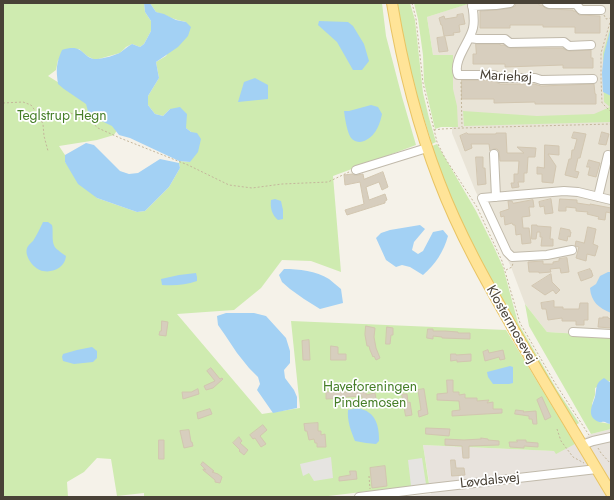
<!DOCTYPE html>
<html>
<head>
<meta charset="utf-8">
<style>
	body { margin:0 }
	#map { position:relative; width:614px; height:500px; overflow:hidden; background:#f5f2e9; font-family:Jost,sans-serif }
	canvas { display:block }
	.frame { position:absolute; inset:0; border:4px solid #494237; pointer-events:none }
</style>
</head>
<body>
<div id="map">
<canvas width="614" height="500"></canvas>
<div class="frame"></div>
</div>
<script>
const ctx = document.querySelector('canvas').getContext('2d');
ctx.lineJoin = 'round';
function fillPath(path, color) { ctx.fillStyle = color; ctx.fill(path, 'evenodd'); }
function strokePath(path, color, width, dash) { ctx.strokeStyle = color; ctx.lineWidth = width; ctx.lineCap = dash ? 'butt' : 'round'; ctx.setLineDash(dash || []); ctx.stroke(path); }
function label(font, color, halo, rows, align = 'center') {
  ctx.font = font + ' Jost,sans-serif'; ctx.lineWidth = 3.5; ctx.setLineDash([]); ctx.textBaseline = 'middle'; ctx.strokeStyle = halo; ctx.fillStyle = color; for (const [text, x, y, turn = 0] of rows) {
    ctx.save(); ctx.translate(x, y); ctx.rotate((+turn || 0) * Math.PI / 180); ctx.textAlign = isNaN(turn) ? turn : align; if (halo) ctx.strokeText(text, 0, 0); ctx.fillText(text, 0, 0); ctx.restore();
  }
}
fillPath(new Path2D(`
	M468,3H611V336L547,332L525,304L511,267L475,190L452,133L453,55H433L427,17L467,4Z`), '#e9e4d7');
fillPath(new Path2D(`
	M611,429V497H403L431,494L423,445L555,451L575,444L591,434Z`), '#e8e3dd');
fillPath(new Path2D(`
	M3,3H144L145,12L151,21V31L144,44L140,47L132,44L126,47L120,53L95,60L87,56L79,49L58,60L56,70L48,76L122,122L114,135L97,140L59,146L65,155V162L97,198L137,212L145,211L169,187L180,168L179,163V161L190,162L191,132L186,128V114L170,109L163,116L155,114L148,105V96L159,78L156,62L166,56L186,22C174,20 166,15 156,12L150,3H382L386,36L402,97L416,145L333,176L341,272L311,261L282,260L261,288L234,310L177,314L262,414L300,408L291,321L506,330L575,444L556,454L554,451L423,445L429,484L320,497H144V493L117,496L111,459L97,458L84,472L67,482L68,497H3Z
	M399,3H410L415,20L423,93L429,118L436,142L432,144L409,70L396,5Z
	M414,3H467L468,4L427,17L433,55H453V89L457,106L458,127H441L435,129L424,82L423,55L418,19Z
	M611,25V122L464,126L463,111L537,116L594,114L610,107L604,102L603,53Z
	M437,144L476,211L493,245L503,267L518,323L557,390L579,423L576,425L500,299L462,223L443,180L432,146Z
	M525,304L547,332L611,336V383L610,381L595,388V395L592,404L599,422L611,424V429L591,434L529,326Z`), '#cfebb0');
fillPath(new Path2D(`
	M331,457L333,478L314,481L309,473L303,476L300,464Z
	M422,458L426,484L411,486L408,460Z`), '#e6e4e1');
fillPath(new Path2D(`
	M144,3H150L156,12L164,14L176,20L186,22L191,27L188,36L178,47L156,62L159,78L148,96V105L155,114L163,116L170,109L180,107L187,114L186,128L191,132L197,133L201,139L198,152L190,162L179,161L130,138L119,135L112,126L89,115L86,104L64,89L58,84C56,69 56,64 62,50C85,42 82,60 97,59C102,59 117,55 121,52C125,49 128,46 132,44L140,47L144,44L151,31V21L145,12Z
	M319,21L348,22L353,26L364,44L369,61L362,70H353L337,42L318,25Z
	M610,31H611V96L603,92L602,73L604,54Z
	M255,78L268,85V99L238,102L244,82Z
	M371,105L378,107L382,114C380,125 374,140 360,142C357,142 354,141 352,139C347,134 345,118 344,111H349Z
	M86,143L94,145L120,171L129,174L138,173L160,159L179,163L180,168L169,187L145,211L137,212L97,198L78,184L65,162V155Z
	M275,199L281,201L283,210V219L278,220C272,215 270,208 271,200Z
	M43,222H48L52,225C54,233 50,245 58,250C60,252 63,254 66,256C65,267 54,273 43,271C35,270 24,257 27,248C28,245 31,243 33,241C37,235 40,228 43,222Z
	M420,225L425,229L414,242L412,250L418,254L423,251L433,232L443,230L448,236C444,251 435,265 423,275L410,267L402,265L396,267L386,260L376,238L381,233L390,230Z
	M284,269C299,269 316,271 329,279C333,282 337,286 341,289L343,303L320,309L304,299L290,289L282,282L279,275Z
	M608,272H611V313C599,308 591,302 590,288L596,284L600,276Z
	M196,273L197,277V281C186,285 174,286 162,285L161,279L179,275Z
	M226,313H254L266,316L286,338L290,351V363L284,370L285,378L294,390L297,397V408L273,413L257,390L260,384L258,377L249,368L237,353L225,335L218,325L217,316Z
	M92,347L97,351V358L93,362L74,364L63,361L62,357L63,354L77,350Z
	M510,366L513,367V383L509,384H493L488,377L487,372Z
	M604,378L611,383V424C609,424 607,423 605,422C601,421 603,423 599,422C586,417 592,406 595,397C597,388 595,383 604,378Z
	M359,408C362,410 366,410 368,412C378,418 379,431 379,441L376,444L366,443L355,441C351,431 347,421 348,410Z`), '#a3d1f4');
const building = new Path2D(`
	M515,3H539V5H542L545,8L549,9L573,10V11H575L579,15L600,16V33H575V27H543V25H510V28H480V11L496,10L511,8L515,6Z
	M463,14L465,24L459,25L460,32L453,33L454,35L444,36L442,25H441L439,18L444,16L445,19L457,17V15Z
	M445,37L448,51L439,52L437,38Z
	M476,44H500V45H504L510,48H562L566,50L569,51L591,50V58H593V68H563V65L505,67V64H473V54H476Z
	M462,80H490V81H494L500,84H534L541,86L594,84L595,94H596V104H535V102L494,103V99H462Z
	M574,132L586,134L580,158H578L575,171L579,172L577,178L565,175L569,159H571L572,150H574L577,139L572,138Z
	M602,132L609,134L606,145L599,144Z
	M467,133L468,134H496V133H506L507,153H524L517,147L536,148L535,157H528L527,173H524V182H518L519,187L512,188L511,183H514V174H518L519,161H500L499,151L497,149H494L490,151L489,144H471L472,148L465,151L460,136Z
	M545,145L559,146V155L548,154L556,166L553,183L542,182V174H537V167L544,168Z
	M476,157H483V168H485L486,184L478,185Z
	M589,160L600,163L596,177L588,175L590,167H587Z
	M383,172L388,187L382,190L379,182L366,187L369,200L385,194L387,200L385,201V203L347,215L345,210L364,204L360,182L345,185L344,175L352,174L354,175H357L363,174L364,179Z
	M551,199L553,213L545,214L544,206L540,207L539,202Z
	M560,199L577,200V203L590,205V204L611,208V213L606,212L605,220L598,219L599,217L587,214L588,212L576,211V208L566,207V211H559Z
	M533,200L534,207H529L530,216L522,217L523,228H529L531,243L522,244L521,234L516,235L515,225H513L512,223L505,225L504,216L501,217L500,212L509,209L508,201H512L513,203Z
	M532,225H537V226L551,227L550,239H553V246H541L542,237H540V232H537L536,239H532Z
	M588,227L596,229L593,244L598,246L595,256L587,254L586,261L576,258L579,247L575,246L576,241L584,243Z
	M561,228L570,230V232H571L570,237L568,236L567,241L559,239Z
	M567,258L569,272L561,273L560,268L550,269L551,272L539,273V272H529L528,262L543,261V264H553V262L559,261V259Z
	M590,269V270H591L593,276H592V277L581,281L578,273Z
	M551,274L552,282L560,290L556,294L553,290L545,295L532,286Z
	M554,301V307H563V309H579L580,303H588V320H584V325H576V321H562V318L548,320L546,309H542L541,303Z
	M603,317H608V318L611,319V328L598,327L599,318H603Z
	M162,321L168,322L166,336L159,335L160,331H161Z
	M366,326L375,328L374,337L376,348L380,358L376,360L374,356L373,357L370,350L369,346H367L365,335Z
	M387,327L393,328V335H391L390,344H386Z
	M428,329H433V331H445L458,332V333H470V339L442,338V337L433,336V339L427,338Z
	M309,340L310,360H303L302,341Z
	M331,346L338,347V354H346V360H331Z
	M488,350L489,353L503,350L505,359L500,360L499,357L485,361L483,352Z
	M451,354H456V355L471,354V361L457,362V360L451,361Z
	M211,368L220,379L222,378L223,379L213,388L206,390L204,386L215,381L207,371Z
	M447,380H453V392H459V395L465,394V398H477V401L489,400L487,403L493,402V409H502V413L452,416V411L460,410L459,401L437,400V394L447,393Z
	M198,389L199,394L183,399L182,392H191Z
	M366,389V395L375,393L376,399L363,403L362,396L345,397V398L326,399V392H349V390Z
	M424,389L428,414L419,417L418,411L421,410L418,390Z
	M402,394H407L408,403L410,402L412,415L406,416Z
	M542,397L551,417L545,420L537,400Z
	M210,409L212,414L198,419L197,413Z
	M516,410L524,411L523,412L536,411L537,424H533L532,419H529V416L515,414Z
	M318,423V431H321V435L325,434L326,447H317V443H315L314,439L309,440L307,431H305L304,424Z
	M263,425L267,430L260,436L266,444L261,447L255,438L253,439L250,435Z
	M426,428L450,429L449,436L426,434Z
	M189,430L191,442H192L193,446L184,448L180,431Z
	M239,437L242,441L240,443L248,450L244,455L239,451L240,450L233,443Z
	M481,438L488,439V440L499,441V445L469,446V458H463L462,446L445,445V439L464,440L481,439Z
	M159,440H164V459H159Z
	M517,440H526V442L538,443V447L524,446V448L510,447L509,442H517Z
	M451,460H455L456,468H464L465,475L452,476Z
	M203,462L214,471L212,472L218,474L222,477L220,483L215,482V480L203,470V469L206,470L201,465Z
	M385,466L387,486L372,488L370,468Z
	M350,471H356L357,479L339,481V477L350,475Z`);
fillPath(building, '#d7cebe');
strokePath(building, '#d2c6b0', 1);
const minor = new Path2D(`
	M472,3C473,11 475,20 473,28C470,42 452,61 458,75H494L500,78H535L541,80L593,79
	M547,3L549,4H576L581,10H601
	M472,6L496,5L510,3
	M470,38L477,39H505L510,43L564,42L569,46L591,45
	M494,154L496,197
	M356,170L427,148
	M598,197L608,155
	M572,250L547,255L512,257L507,252L482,198L564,191L578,192L611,200
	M573,332L611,334
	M582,445L593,441L611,437
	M359,497L422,489L597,469`);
const major = new Path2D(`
	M392,3C402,63 417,124 439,181C459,234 487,283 515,332C546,386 579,439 611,493`);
strokePath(minor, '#c1baab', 10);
strokePath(major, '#e9c463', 12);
strokePath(new Path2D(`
	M412,3L416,19L423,83L437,142L445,158L477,207L502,261L520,323L555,383L589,435
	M604,15L606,19L611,18
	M611,19L601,53V79L602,103L611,112
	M461,82L462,127
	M3,103L23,102L31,105L39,116L43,124L44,136L48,151
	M39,116L49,113L61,112L76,114L87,118L98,128L120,138L188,165L229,185L252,188L282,184L328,182L349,172
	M434,130L442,129L462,128L611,124
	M506,270L512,267L513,263
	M557,429L561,441L573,457L584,463
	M598,448L601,453L611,464
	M369,476L370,489`), '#c4b69b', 1, [2, 2]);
strokePath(minor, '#fff', 8);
strokePath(major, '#ffe498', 10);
label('14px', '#494237', '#fff', [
	["Mariehøj",506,77,3],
	["Klostermosevej",511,325,60],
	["Løvdalsvej",490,481,-6]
]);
label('14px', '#457e27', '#fff', [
	["Teglstrup Hegn",62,117],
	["Haveforeningen",370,388],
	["Pindemosen",370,404]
]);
</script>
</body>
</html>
